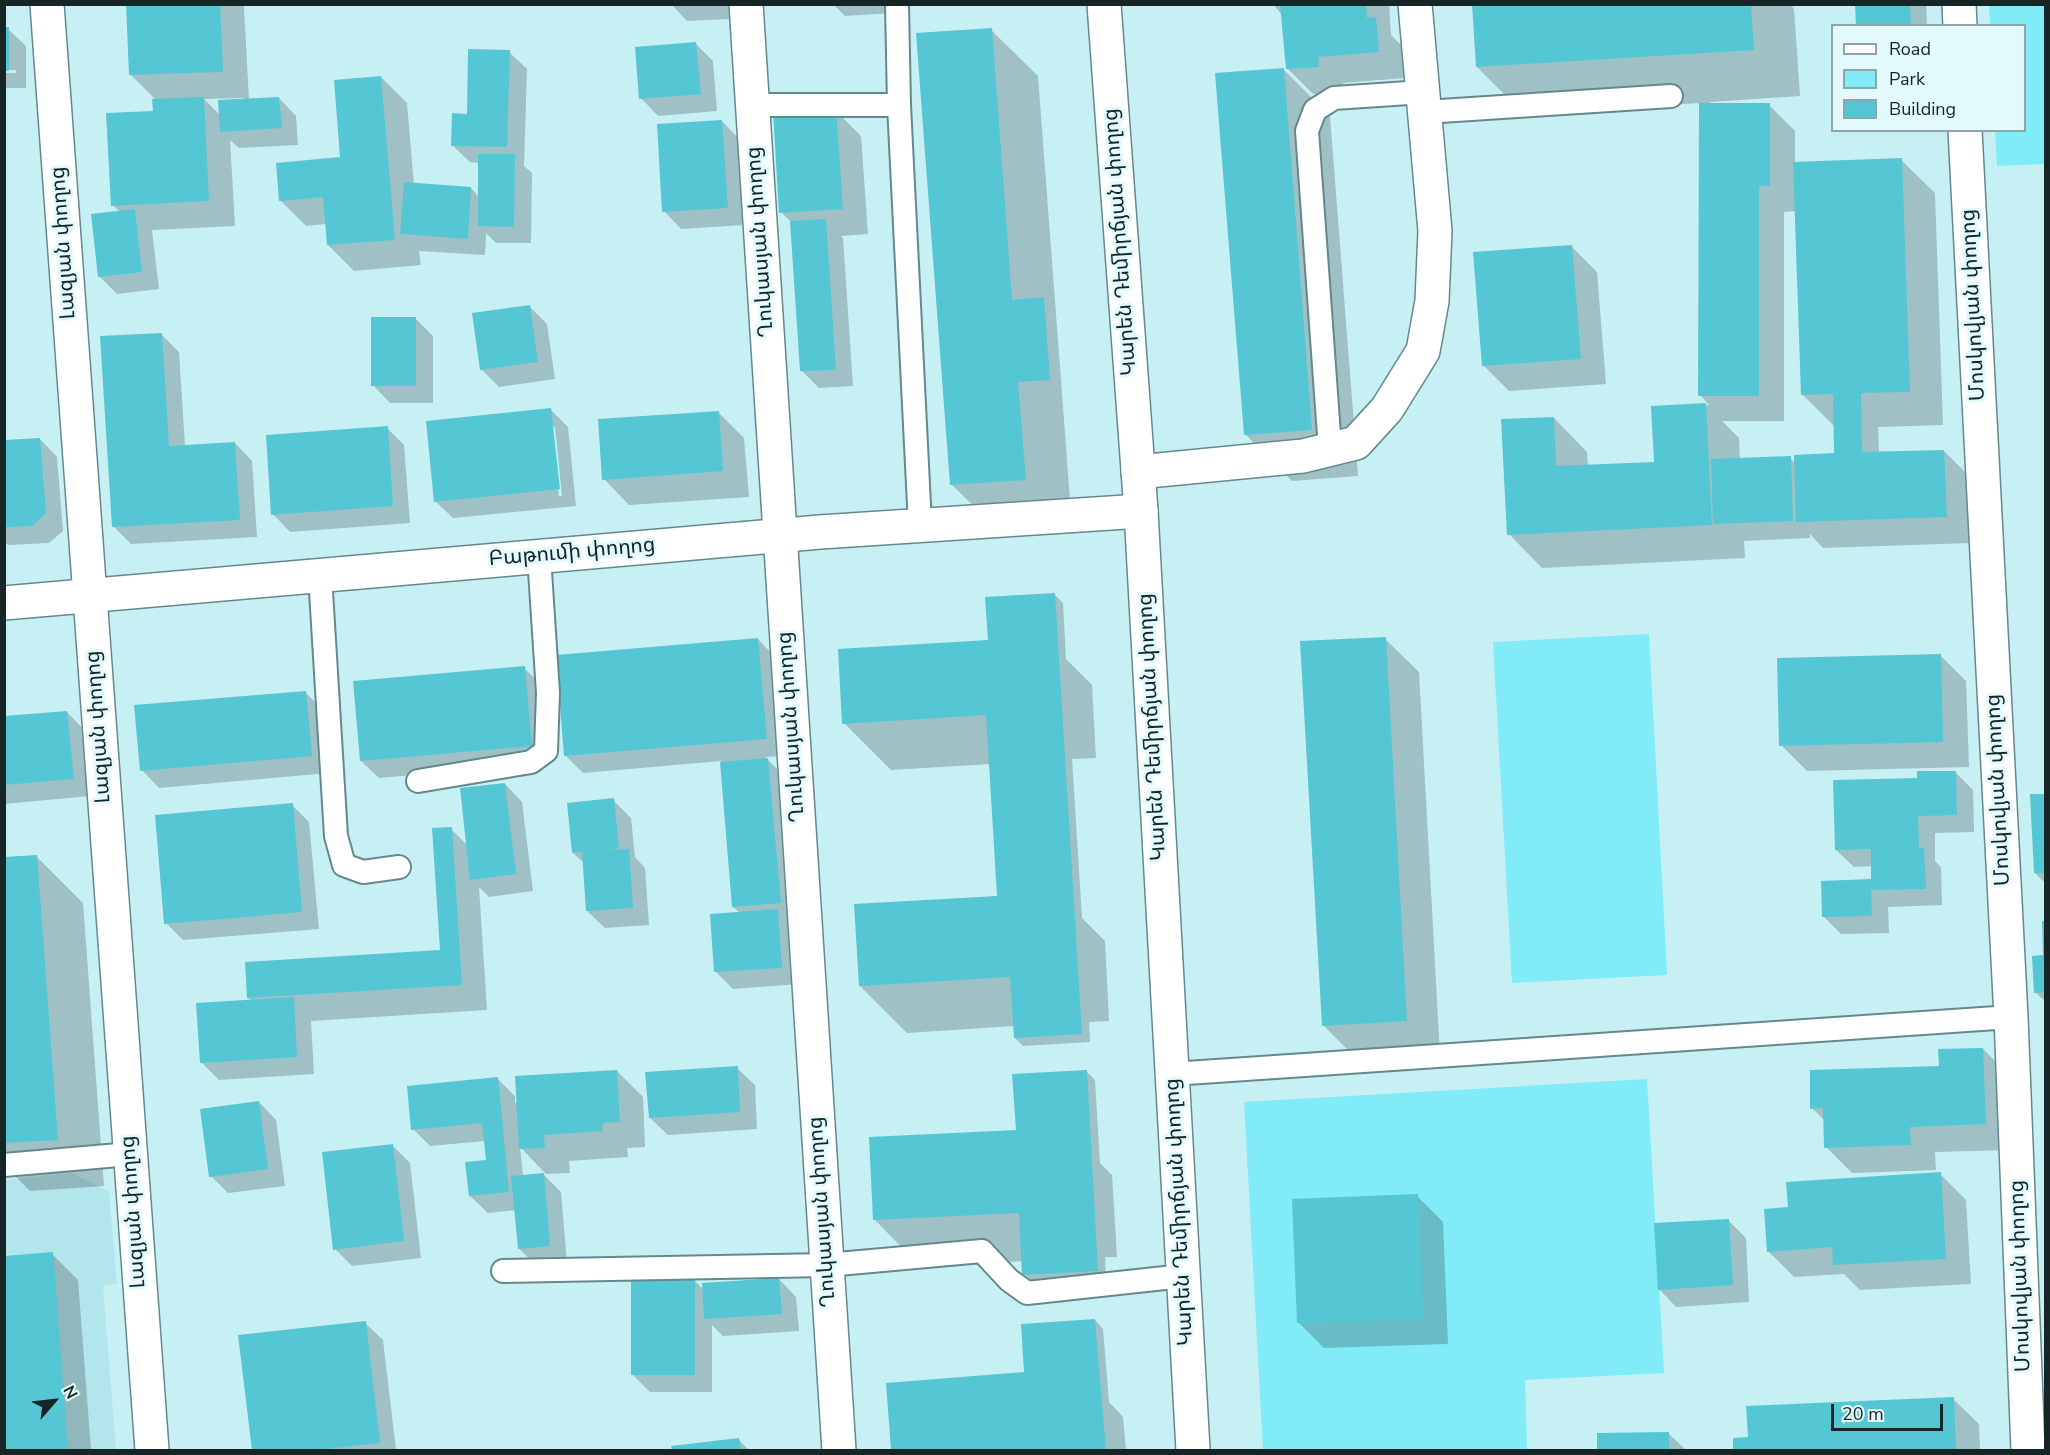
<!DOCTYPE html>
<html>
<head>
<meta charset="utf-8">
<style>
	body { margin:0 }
	#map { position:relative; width:2050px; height:1455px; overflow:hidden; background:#c7f0f5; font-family:"Nunito Sans",sans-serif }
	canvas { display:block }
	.frame { position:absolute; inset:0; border:6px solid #162627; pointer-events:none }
	.legend { position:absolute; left:1831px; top:24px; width:195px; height:108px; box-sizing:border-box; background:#e2fafd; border:2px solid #90a5a7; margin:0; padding:8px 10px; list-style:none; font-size:18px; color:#162627 }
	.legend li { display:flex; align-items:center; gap:12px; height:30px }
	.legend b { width:30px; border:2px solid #90a5a7 }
	.north { position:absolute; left:24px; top:1371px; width:60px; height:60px; -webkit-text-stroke:4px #e2fafd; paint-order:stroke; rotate:62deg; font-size:16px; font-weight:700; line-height:24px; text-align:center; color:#162627 }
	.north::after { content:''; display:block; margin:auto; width:21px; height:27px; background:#162627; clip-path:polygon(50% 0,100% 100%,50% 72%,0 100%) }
	.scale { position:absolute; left:1831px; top:1404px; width:112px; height:27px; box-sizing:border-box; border:3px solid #162627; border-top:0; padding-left:8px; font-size:18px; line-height:21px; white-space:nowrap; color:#162627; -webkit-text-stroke:4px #e2fafd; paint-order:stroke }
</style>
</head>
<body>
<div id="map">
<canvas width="2050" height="1455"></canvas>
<div class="frame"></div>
<ul class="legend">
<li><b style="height:8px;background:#fff"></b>Road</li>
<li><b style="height:16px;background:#81ebf8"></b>Park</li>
<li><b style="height:16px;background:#55c6d3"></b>Building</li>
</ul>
<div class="north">N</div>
<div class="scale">20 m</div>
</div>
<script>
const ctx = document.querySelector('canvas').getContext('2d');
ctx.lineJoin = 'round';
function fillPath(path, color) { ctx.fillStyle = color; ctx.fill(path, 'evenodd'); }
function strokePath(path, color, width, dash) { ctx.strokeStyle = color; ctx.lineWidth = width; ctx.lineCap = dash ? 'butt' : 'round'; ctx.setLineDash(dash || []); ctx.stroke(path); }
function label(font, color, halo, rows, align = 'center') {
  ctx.font = font + ' "Nunito Sans","Noto Sans Armenian",sans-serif'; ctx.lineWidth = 6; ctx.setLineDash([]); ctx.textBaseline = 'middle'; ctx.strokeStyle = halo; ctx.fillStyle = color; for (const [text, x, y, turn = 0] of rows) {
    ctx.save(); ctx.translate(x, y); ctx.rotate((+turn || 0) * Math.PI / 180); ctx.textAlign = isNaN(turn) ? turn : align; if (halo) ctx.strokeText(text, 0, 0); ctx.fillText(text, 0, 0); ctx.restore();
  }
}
fillPath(new Path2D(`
	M71,1173L109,1191L117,1284L103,1286L116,1450H5V1180Z`), '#b3e5ec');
fillPath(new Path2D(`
	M1989,5H2045V164L1997,166L1995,131L2024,130V26L1990,25Z
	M1649,634L1667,975L1512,983L1493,642Z
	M1647,1079L1664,1373L1525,1380L1527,1450H1263L1244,1102Z`), '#81ebf8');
fillPath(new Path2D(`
	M128,4H242L244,7L249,100L279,98L296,116L298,145L239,148L230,140L235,226L152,230L159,289L117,294L99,276L120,212L113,205L155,112L156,100L131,75ZM244,98V100L220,115L204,99Z
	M671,4H728L729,19L687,21Z
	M833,4H908V12L845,16Z
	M1273,4H1389L1391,35L1401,45L1404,78L1343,83L1344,92L1313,94L1287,68L1283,16Z
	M1473,4H1790L1794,9L1800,96L1710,102V104L1769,105L1795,131V163L1901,160L1935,193L1943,425L1878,427L1879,454L1944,451L1970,477L1972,543L1823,548L1810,534V538L1744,541L1745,558L1542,568L1509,534L1554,418L1587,452L1588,466L1656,463L1653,407L1709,405L1700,395V103L1524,114L1477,67ZM1796,211L1803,395L1835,427L1838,455L1795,463L1790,458L1740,460L1739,438L1722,421H1784V212Z
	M1856,4H1926L1927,26H1857Z
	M8,29L26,46V88H4V73H16V70H4Z
	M991,30L1038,76L1072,526L999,531L952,485Z
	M696,44L713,61L717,111L658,116L641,98Z
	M509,52L527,69L524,166L532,173L531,243H496L486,233L485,255L419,251L421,265L354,271L328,245L326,224L306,226L280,200L342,159L381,77L407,103L414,185L471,188L479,197V163L470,162L452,145L468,115Z
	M1283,69L1330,116L1358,476L1292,481L1245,434Z
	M835,110L861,136L868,234L841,236L843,238L853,386L819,388L802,371L792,223L781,212Z
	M722,121L739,139L744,225L681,229L664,211Z
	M1571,246L1597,272L1606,384L1509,391L1483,365Z
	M530,307L547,324L555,379L499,387L482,370L474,315Z
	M415,318L433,336V403H390L373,385Z
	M161,334L179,352L185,446L235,443L252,461L257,537L131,544L113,526Z
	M551,410L568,427L576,506L453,518L435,501ZM552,427H555L562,496H559Z
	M718,412L744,438L749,497L629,505L604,479Z
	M387,428L404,445L410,523L290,532L273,514Z
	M40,439L57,457L63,531L49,543L8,545L4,541V441Z
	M1054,594L1063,603L1066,659L1092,685L1096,758L1072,759L1082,918L1105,941L1109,1021L1089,1022L1090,1042L1023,1046L1015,1038L1014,1026L907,1033L860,986L999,897L991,764L891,770L844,723L989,642Z
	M758,639L775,657L784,756L765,757L794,786L799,984L733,989L715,971L740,913L733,907L721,761L583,773L566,756Z
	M1385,639L1419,672L1440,1055L1357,1059L1323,1025Z
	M1940,655L1966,681L1969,767L1807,771L1781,745Z
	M524,668L542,685L548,763L379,778L361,761Z
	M305,692L323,710L329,773L159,788L142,770Z
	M67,712L84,730L90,796L4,804V718Z
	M1955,772L1973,790L1974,832L1935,833V861L1941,867L1942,905L1888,907L1889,933L1841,934L1823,916L1873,881V866L1854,867L1836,850L1918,780Z
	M505,784L522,802L533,891L489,897L479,887L487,1010L311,1021L314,1074L219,1080L201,1062L252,1001L248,998L442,951L451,829L467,845Z
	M2046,795V881H2043L2035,873Z
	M613,800L631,818L635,857L645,868L649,925L605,928L587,911L584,863L573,853Z
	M292,805L309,822L319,929L183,940L166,923Z
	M36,856L83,903L104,1186L30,1191L4,1165V858Z
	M2046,923V1002L2035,992L2045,957Z
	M1983,1049L2009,1075L2011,1150L1935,1152L1936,1170L1852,1173L1826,1147L1825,1121L1812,1108L1940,1067Z
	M737,1068L755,1085L757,1129L668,1135L650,1118Z
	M617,1071L643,1097L645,1147L627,1148L628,1157L569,1161L570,1173L543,1174L561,1192L567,1263L536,1266L519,1248L516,1210L488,1213L470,1196L487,1161L485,1141L430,1146L413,1129L497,1078L515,1096V1103ZM520,1147L546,1174L523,1176Z
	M1087,1072L1095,1080L1100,1163L1112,1175L1117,1257H1105L1106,1278L1032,1282L1024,1274L1023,1261L921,1267L875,1220L1017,1131Z
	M259,1102L276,1120L285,1186L228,1193L211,1176Z
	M392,1145L410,1163L421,1258L352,1266L335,1249Z
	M1940,1174L1966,1200L1971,1284L1860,1290L1844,1274L1794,1277L1768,1251L1789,1209Z
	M1417,1196L1443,1222L1448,1344L1324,1348L1298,1322Z
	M1728,1220L1746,1238L1749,1302L1676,1307L1659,1289Z
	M52,1254L78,1280L91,1450H4V1258Z
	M779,1279L796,1297L799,1331L723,1336L712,1325V1392H650L632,1374L695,1281L704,1290Z
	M1095,1320L1103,1329L1109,1402L1123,1417L1126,1450H893L887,1384L1028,1374Z
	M365,1323L383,1340L396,1450H253L240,1337Z
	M1953,1399L1979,1424L1980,1450H1735L1734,1439H1750Z
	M1668,1433L1686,1450H1599L1598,1434Z
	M739,1440L749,1450H673V1447Z`), '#0003');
fillPath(new Path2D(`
	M126,4H220L223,72L129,75Z
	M1472,4H1751L1754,50L1476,67Z
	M1855,4H1910L1911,26H1856Z
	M1280,5H1366L1367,18L1376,17L1379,52L1318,57L1319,67L1286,69Z
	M4,27H9V71H4Z
	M992,28L1012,300L1044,297L1050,380L1018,382L1026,480L950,485L916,33Z
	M696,42L701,94L639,99L635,47Z
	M468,49L510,50L507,147L451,146L452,113L467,114Z
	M1284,68L1312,430L1244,435L1215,73Z
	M381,76L395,240L327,245L323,197L279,201L276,163L340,157L334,80Z
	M204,97L209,201L111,206L106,113L153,111L152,99Z
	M279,97L282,128L220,132L218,100Z
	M1699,103H1770V186H1759V396H1698Z
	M836,108L843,209L779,213L773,112Z
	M722,120L728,208L662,212L657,124Z
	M478,154H515L514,227L478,226Z
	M1902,158L1910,392L1861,393L1862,452L1944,450L1947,517L1796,522L1794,455L1834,453L1833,394L1801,395L1793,162Z
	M404,182L471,187L468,239L400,234Z
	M135,209L142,272L98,277L91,214Z
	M826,219L836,370L800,371L790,221Z
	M1572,245L1581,359L1482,366L1473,252Z
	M530,305L538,362L480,370L472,313Z
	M371,317H416V386H371Z
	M162,333L169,446L235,442L240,520L112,527L100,336Z
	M1706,403L1712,525L1507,535L1501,419L1554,417L1556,466L1654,462L1651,406Z
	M551,408L560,489L434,502L426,421Z
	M719,411L723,471L602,480L598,419Z
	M388,426L393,506L271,515L266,435Z
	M40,438L46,513L32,526L4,527V440Z
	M1791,456L1793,521L1713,524L1711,459Z
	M1055,593L1082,1034L1014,1038L1010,977L859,986L854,904L997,896L986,715L842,724L838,649L988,640L985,597Z
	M1386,637L1407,1021L1322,1026L1300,641Z
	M758,638L767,739L564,756L556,655Z
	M1941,654L1943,742L1779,746L1777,658Z
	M525,666L532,746L360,761L353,681Z
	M306,691L312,756L140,771L134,705Z
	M67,711L74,779L4,785V716Z
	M768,758L781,903L732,907L720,762Z
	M1917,771H1956L1957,815L1918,816L1919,848H1924L1926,889L1871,890L1872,916L1822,917L1821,881L1871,879V849L1835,850L1833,780L1917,778Z
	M505,783L516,874L470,880L460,788Z
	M2030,794H2046V873H2034Z
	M614,798L619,848L610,850L629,849L633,908L586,911L582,852L572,853L567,803Z
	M293,803L302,912L164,924L155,815Z
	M452,827L462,985L247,998L245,962L440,950L432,828Z
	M37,855L58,1140L4,1143V857Z
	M778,909L782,968L714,972L710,914Z
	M2042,921H2046V992L2034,993L2032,956L2043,955Z
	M294,997L297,1057L200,1063L196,1003Z
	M1983,1048L1986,1124L1910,1127L1911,1145L1824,1148L1823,1108L1810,1109V1070L1939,1066L1938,1049Z
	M738,1066L740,1112L649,1118L645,1072Z
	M617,1070L620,1122L602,1123L603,1131L544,1135L545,1148L519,1149L515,1076Z
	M1087,1070L1098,1271L1022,1275L1019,1213L873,1220L869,1137L1016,1130L1012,1074Z
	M498,1077L509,1192L469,1196L465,1162L486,1160L482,1123L411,1130L407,1086Z
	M259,1101L268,1169L209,1177L200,1109Z
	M393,1144L404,1241L333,1250L322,1152Z
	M1941,1172L1946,1259L1833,1265L1832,1247L1767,1252L1764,1209L1788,1207L1786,1182Z
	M544,1173L550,1246L518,1249L511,1176Z
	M1418,1194L1423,1319L1297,1323L1292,1199Z
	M1729,1219L1733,1285L1658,1290L1654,1223Z
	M53,1252L68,1450H4V1256Z
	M631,1278L695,1279V1375H631Z
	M779,1278L782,1314L704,1319L702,1283Z
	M1095,1319L1106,1450H891L886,1383L1024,1372L1021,1324Z
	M366,1321L380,1443L317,1450H252L238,1335Z
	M1954,1397L1956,1450H1733V1438L1748,1437L1746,1406Z
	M1669,1432V1450H1597V1433Z
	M739,1438L741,1450H672L671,1446Z`), '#55c6d3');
const lane = new Path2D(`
	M897,4L899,105L920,525
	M752,105H899
	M1425,112L1671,96
	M1330,449L1307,131L1315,110L1334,98L1423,92
	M320,575L336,836L344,865L363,872L399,867
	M418,781L531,762L546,751L548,693L539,556
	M1172,1074L2011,1017
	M4,1165L130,1154
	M503,1271L827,1265L982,1251L1009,1280L1027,1293L1183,1276`);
const street = new Path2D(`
	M47,4L152,1450
	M746,4L839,1450
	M1959,4L1960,26
	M1965,130L2011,1017L2028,1450
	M1138,472L1303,456L1356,443L1387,409L1423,351L1432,301L1435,231L1415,4
	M4,603L820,532L1141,511`);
const secondary = new Path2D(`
	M1104,4L1141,511L1193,1450`);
strokePath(lane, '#64898d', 26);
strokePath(street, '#64898d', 36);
strokePath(secondary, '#64898d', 36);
strokePath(lane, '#fff', 22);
strokePath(street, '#fff', 33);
strokePath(secondary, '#fff', 33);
label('21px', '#162627', '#e2fafd', [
	["Ղուկասյան փողոց",761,242,-94],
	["Կարեն Դեմիրճյան փողոց",1121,242,-94],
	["Լազյան փողոց",64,243,-94],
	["Մոսկովյան փողոց",1974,305,-93],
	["Բաթումի փողոց",572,553,-5],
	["Լազյան փողոց",99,727,-94],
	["Ղուկասյան փողոց",792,727,-94],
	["Կարեն Դեմիրճյան փողոց",1153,727,-93],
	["Մոսկովյան փողոց",1999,790,-93],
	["Լազյան փողոց",134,1212,-94],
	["Ղուկասյան փողոց",823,1212,-94],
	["Կարեն Դեմիրճյան փողոց",1180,1212,-93],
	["Մոսկովյան փողոց",2021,1276,-92]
]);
</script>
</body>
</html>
